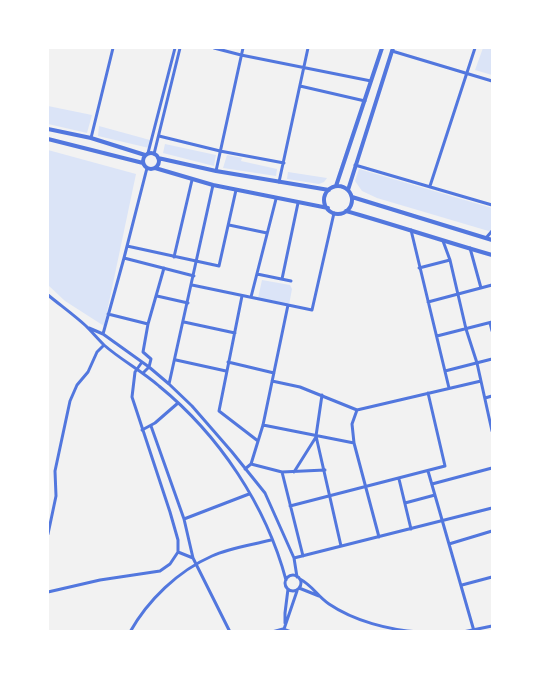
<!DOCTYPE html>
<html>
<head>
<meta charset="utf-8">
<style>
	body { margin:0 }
	#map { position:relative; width:540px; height:679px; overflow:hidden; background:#f2f2f2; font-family:"Space Grotesk",sans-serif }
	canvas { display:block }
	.frame { position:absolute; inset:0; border:49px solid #fff; pointer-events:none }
</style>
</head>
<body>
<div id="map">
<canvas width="540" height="679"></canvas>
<div class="frame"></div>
</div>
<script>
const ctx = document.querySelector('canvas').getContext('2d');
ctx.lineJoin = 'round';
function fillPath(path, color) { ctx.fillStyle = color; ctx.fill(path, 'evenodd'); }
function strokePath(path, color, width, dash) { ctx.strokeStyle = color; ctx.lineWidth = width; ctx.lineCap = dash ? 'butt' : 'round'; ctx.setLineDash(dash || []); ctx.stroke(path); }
fillPath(new Path2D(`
	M483,48H492V75L475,70Z
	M48,106L92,115L87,133L48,124Z
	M99,126L150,140L149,148L98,136Z
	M165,144L216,155L214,166L163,153Z
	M48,150L136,174L104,326L65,301L48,285Z
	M227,155L242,158L241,161L277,169L276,176L223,168Z
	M359,169L492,208V232L377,198L362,191L355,181Z
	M288,172L327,178L324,182L319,184L287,179Z
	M262,280L290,285L292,289L289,305L258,298Z`), '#dbe4f7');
strokePath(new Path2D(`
	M214,48L241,55L371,81
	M392,51L492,81
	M300,86L365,101
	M159,136L220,151L284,163
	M91,138L113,48
	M148,153L175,48
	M154,154L180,48
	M355,165L492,205
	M216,171L243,48
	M279,182L308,48
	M430,186L475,48
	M229,225L267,233
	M411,230L449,388
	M486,238L492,231
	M443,241L450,260L466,329L477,363L492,431
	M127,246L219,266L236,190
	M470,248L481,288
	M174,257L192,180
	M124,258L194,276
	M419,268L450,260
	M257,274L291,281
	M282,279L298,203
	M192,285L312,310L334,213
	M48,295C60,305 74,315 86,326C92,332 98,339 104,345C121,360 142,371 159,386C219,435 266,505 286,580
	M157,296L188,303
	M242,296L219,411L258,441
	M251,297L276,199
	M428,302L492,285
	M108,314L148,324
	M184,322L235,333
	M490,323L492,331
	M89,328L103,334L149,367L169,384L192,406L232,452L265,493L294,558L297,577
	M103,334L124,258L147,168
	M437,336L492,322
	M176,360L226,371
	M228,362L274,373
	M445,371L492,359
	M143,373L149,367L151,359L143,352L148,324L164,268
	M272,381L300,387L357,410L481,381
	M169,384L213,185
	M322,395L316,436L341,546
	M485,398L492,396
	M357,410L352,424L354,443L379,537
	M263,425L354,443
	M151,426L184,519L193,558
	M142,430L155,423L178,403
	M251,464L263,425L288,305
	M245,469L251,464L282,472L325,470
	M428,471L474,631
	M282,472L303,556
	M294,472L316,437
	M399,479L411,529
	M432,484L492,468
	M405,503L435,495
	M290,506L445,466L428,393
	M184,519L249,494
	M48,534L56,496L55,471L70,401L77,385L88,372L97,352L104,345
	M449,544L492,531
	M178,552L193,558L230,632
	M294,558L492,508
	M285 583a8 8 0 1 1 16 0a8 8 0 1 1-16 0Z
	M300,579C313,586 317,596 329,604C354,621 389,630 419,632
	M462,585L492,577
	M299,588L319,596
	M48,592L100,580L160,571L170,564L178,552V540L170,512L132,397L135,372L142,362
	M285,623V613L288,589
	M130,632C148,600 178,571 212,556C230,548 252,545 271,540
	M272,632L283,629L291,632
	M283,632L297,591
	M463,632L492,626`), '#5277de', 3);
strokePath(new Path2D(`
	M48,129L91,138L145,155
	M48,139L143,163
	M143 161a8 8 0 1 1 16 0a8 8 0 1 1-16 0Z
	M158,158L216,171L329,190
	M155,168L213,185L328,208
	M336,186L382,48
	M324 200a14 14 0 1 1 28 0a14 14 0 1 1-28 0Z
	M348,190L393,48
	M352,197L492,240
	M346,211C395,225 443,241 492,255`), '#5277de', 4);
</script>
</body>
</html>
